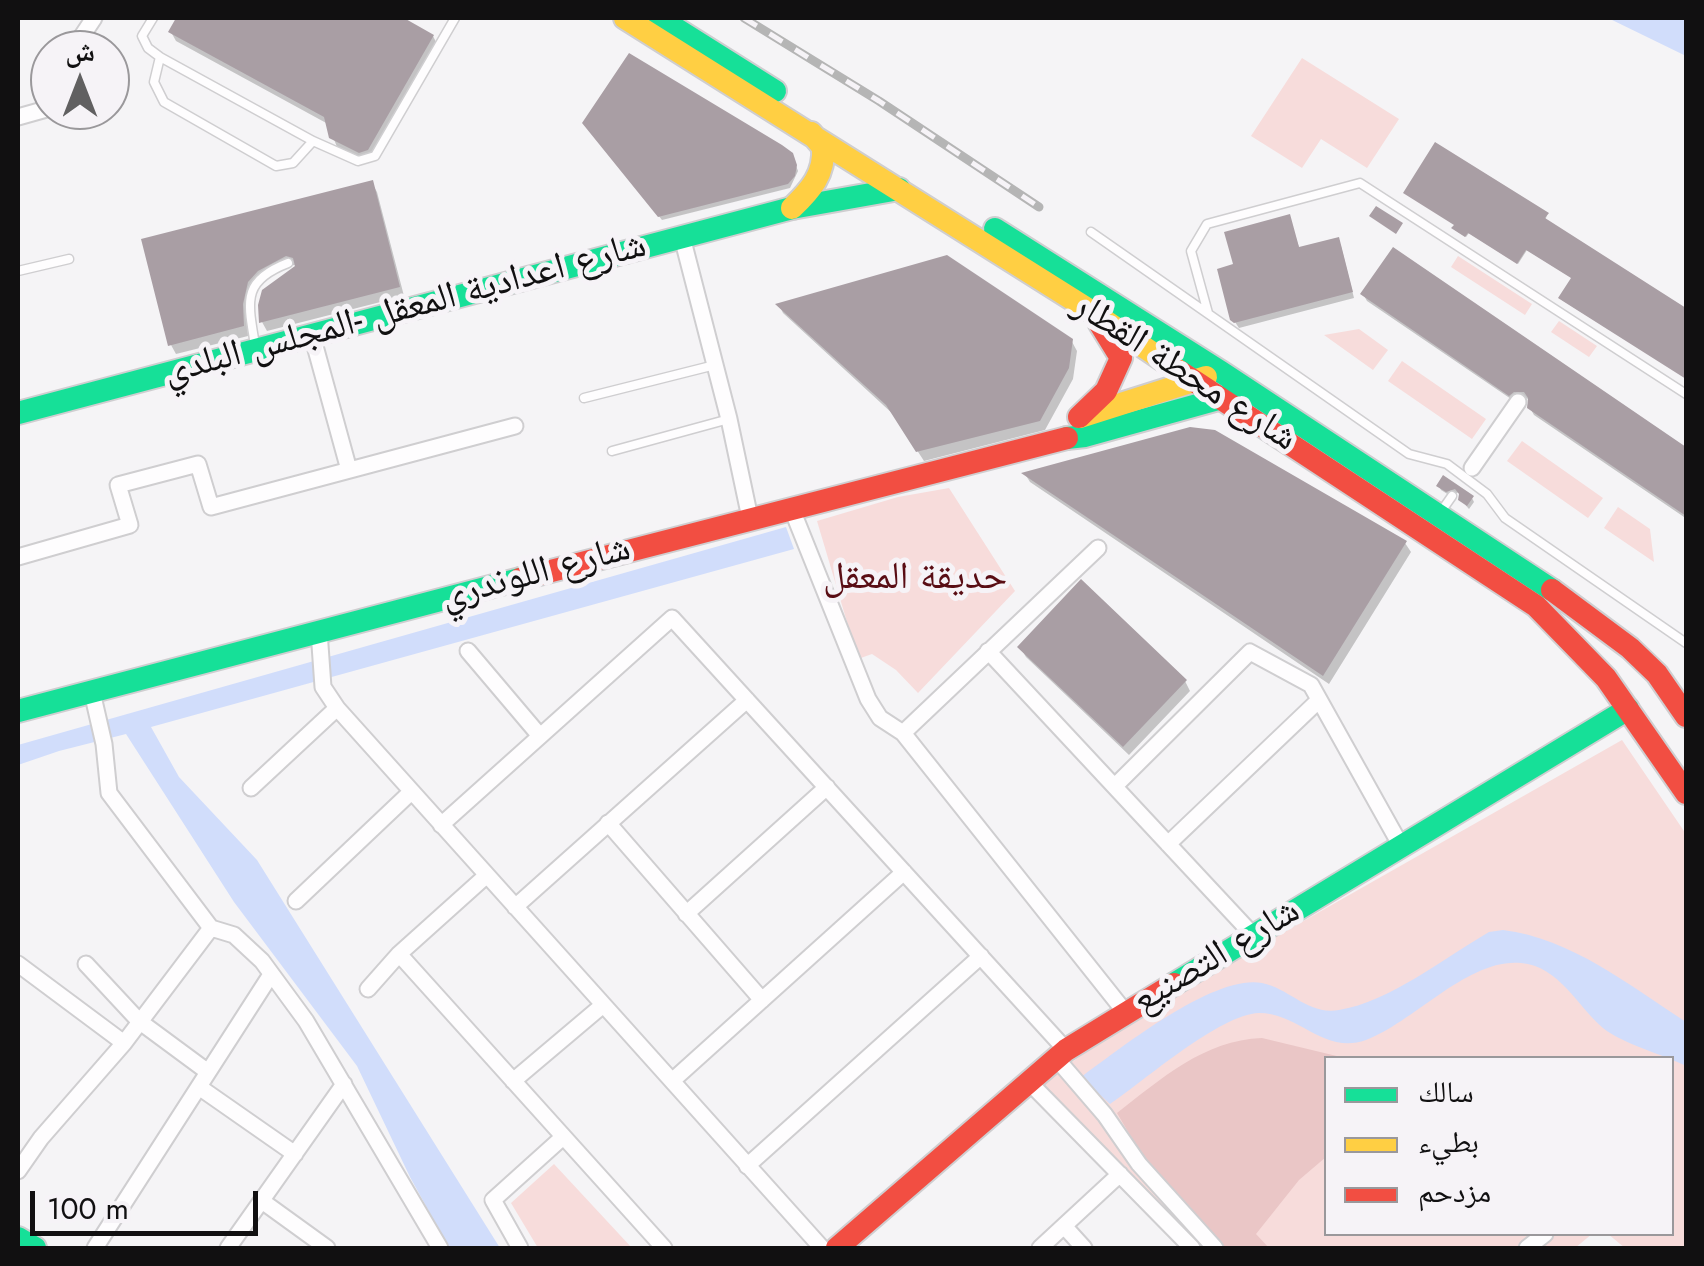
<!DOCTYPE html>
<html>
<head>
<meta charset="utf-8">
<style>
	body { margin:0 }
	#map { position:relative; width:1704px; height:1266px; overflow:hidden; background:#f5f4f6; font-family:Jost,"Noto Naskh Arabic",sans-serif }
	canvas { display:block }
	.frame { position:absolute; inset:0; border:20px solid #111011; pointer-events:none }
	.legend { position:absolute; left:1324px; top:1056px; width:350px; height:180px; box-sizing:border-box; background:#f6f3f7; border:2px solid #9a989b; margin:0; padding:12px 18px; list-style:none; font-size:30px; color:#111011 }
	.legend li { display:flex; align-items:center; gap:20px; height:50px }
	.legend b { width:50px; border:2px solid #9a989b }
	.north { position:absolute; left:30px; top:30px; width:100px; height:100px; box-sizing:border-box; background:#f6f3f7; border:2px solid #9a989b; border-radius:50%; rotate:0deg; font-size:28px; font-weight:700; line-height:40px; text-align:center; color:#111011 }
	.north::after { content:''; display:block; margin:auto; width:35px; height:45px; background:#616061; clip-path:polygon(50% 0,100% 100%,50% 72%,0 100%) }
	.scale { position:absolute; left:30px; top:1191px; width:228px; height:45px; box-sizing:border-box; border:5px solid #111011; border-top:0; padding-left:12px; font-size:30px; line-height:35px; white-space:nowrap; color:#111011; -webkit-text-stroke:8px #f6f3f7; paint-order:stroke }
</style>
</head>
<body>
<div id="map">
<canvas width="1704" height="1266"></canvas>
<div class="frame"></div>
<ul class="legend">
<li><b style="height:12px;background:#16e098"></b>سالك</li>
<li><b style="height:12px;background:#ffcf43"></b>بطيء</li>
<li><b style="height:12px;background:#f24e42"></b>مزدحم</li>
</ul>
<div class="north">ش</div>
<div class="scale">100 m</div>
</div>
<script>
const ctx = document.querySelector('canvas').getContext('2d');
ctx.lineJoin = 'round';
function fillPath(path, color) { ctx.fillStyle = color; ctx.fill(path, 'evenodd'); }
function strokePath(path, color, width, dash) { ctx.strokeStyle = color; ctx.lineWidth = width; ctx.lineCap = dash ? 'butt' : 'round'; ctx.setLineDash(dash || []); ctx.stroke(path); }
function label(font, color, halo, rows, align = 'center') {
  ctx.font = font + ' Jost,"Noto Naskh Arabic",sans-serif'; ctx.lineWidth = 10; ctx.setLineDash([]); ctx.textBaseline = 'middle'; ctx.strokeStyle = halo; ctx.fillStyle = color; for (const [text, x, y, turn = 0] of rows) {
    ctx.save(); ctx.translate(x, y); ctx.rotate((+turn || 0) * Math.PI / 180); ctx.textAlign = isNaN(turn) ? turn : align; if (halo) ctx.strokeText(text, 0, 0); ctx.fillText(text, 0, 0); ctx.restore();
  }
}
fillPath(new Path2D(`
	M1302,58L1399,119L1367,168L1321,139L1302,168L1251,136Z
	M1458,256L1532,304L1525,315L1451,267Z
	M1559,321L1597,346L1589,357L1551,332Z
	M1359,329L1388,350L1373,370L1324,335Z
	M1402,361L1486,419L1472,439L1388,381Z
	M1522,441L1603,498L1588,518L1507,461Z
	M949,488L1015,591L918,693L896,670L872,654L858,659L817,521L898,497Z
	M1618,507L1650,529L1654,562L1604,528Z
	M1622,740L1686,834V1248H1625L1608,1234H1672V1058H1326V1234H1592L1575,1248H1199L1039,1085L1145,1011Z
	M554,1164L632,1248H538L511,1203Z`), '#f7dcdb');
fillPath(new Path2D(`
	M1262,1038L1345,1058H1326V1157L1299,1180L1256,1234L1269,1248H1225L1144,1159L1117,1113C1161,1079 1204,1040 1262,1038Z`), '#eac6c6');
fillPath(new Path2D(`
	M1608,18H1686V56Z
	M786,527L794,549L151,727L179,777L257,860L500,1248H449L410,1177L357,1066L234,902L126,734L59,751L18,765V745Z
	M1503,930C1571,938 1630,986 1686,1022V1066C1662,1054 1623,1044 1603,1028C1578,1007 1559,966 1521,963C1468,958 1414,1022 1366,1040C1324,1055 1299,1013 1259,1013C1220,1014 1144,1081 1110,1104L1081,1077C1120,1049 1213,974 1262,983C1291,989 1307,1015 1339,1010C1389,1002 1446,957 1489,932Z`), '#d1ddfb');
fillPath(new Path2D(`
	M179,18H399L433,36L438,46L373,160L365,162L337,147L328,124L176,41L171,32Z
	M588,127L794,160L798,171L790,188L662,220Z
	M372,183L377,192L404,296L267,331L262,322L299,266L292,265L263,281L253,292L247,315L248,336L176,354L171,345L144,241Z
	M1547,215L1545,221L1686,311V378L1562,300L1574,279L1527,250L1518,264L1469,233L1466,237L1455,230Z
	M1289,217L1300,250L1341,246L1354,298L1239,328L1233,319L1236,266Z
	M1393,250L1686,450V513L1684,517L1534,415L1530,408L1531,399L1518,398L1514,401L1367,301L1363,294Z
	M779,305L1071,340L1077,351L1073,379L1045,430L924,461L894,415L783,313Z
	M1025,474L1405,543L1411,552L1329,684L1030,482Z
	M1444,479L1472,498L1474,502L1469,509L1461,500L1460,492L1449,495L1441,490L1439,486Z
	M1020,647L1185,681L1190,691L1129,755L1026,657Z`), '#0003');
fillPath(new Path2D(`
	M176,18H404L434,35L368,150L359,153L329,138L324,117L168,32Z
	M629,53L782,145L793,153L797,165L795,176L788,184L658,217L582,123Z
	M1435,142L1549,213L1545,218L1686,308V379L1558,298L1571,278L1526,250L1517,264L1468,233L1465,237L1451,228L1454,225L1403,193Z
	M373,180L400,287L259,323L258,305L262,290L295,266L293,258L286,256L258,271L248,282L243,304L244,326L168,346L141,239Z
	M1376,206L1403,223L1396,234L1369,216Z
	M1290,214L1299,247L1339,237L1353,292L1234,323L1230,320L1217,269L1233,264L1224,232Z
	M1393,247L1686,447V516L1527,408L1528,398L1524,392H1514L1509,396L1360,294Z
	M947,255L1073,339L1069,368L1040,421L916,452L886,405L775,304Z
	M1190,427L1215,430L1407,541L1323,676L1021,473Z
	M1443,475L1474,496L1467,506L1458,500L1459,494L1455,489L1446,492L1436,486Z
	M1081,579L1187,680L1123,747L1017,647Z`), '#a99ea4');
const lane = new Path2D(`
	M153,18L142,36L148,48L160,57L313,141L358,161L375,156L455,18
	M160,57L154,82L164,102L276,166L293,163L313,141
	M1091,232L1409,454L1447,464L1487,494L1505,518L1686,643
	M18,271L69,259
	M1208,313L1191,251L1207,224L1360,183L1686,394
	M255,345C248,302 241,281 288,263
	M584,398L715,365
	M612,451L729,419
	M1440,513L1452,496`);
const street = new Path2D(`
	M87,50L82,36L94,18
	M18,117L50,108
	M682,237L729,419L750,518
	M312,335L349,470
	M1472,468L1518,402
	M791,507L868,699L880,718L903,733L1125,1012
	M18,557L130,525L118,485L198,464L211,507L515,426
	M319,631L323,687L337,708L822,1248
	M468,651L540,736
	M988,651L1253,935
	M92,692L104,744L109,793L211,928L234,935L262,961L306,1021L440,1248
	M903,733L1098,548
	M1115,786L1250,652L1311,685L1401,846
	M251,788L337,708
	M608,823L762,1000
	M441,825L672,618L1066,1050
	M1168,844L1319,700
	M296,901L411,792
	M515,907L747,700
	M686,914L827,787
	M399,954L664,1248
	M18,964L124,1043
	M86,964L139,1021L208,1072
	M368,989L399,954L487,875
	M1056,1058L1105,1115L1139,1164L1215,1248
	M513,1081L603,1005
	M672,1081L904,872
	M1029,1082L1192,1248
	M199,1087L295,1154
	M747,1166L981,956
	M18,1171L41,1138L124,1043L211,928
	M262,1201L327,1248
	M1064,1226L1084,1248
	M95,1248L270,976
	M228,1248L344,1084
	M520,1248L493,1200L563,1137
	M1040,1248L1120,1174
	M1527,1248L1545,1234`);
const fast = new Path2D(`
	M659,18L775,91
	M995,229L1221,372L1552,590
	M18,413L792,208L899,189
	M1067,438L1085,436L1233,395
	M18,711L520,579
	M1174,984L1628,709
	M18,1238L35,1248`);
const slow = new Path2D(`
	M625,18L1091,311L1179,371
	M792,208C811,190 825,174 823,147L811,133
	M1080,417L1206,377`);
const jam = new Path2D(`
	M1179,371L1536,606L1606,678L1686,793
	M1079,417L1106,391L1121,358L1100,324
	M520,579L1067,438
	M1552,590L1630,648L1657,674L1686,716
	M837,1248L1066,1050L1174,984`);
strokePath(lane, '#cfced0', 11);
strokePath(street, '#cfced0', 19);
strokePath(fast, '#cfced0', 26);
strokePath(slow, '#cfced0', 26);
strokePath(jam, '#cfced0', 26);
strokePath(lane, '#fefdfe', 8);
strokePath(street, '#fefdfe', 15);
strokePath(fast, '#16e098', 22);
strokePath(slow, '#ffcf43', 22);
strokePath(jam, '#f24e42', 22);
const rail = new Path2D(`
	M744,18L879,101L1039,207`);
strokePath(rail, '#b5b5b5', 9);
strokePath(rail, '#f6f3f7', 5, [15]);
label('38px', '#111011', '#f6f3f7', [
	["شارع اعدادية المعقل -المجلس البلدي",405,310,-15],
	["شارع محطة القطار",1184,373,33],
	["شارع اللوندري",536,574,-15],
	["شارع التصنيع",1217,957,-31]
]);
label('38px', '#590d14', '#f6f3f7', [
	["حديقة المعقل",915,579]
]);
</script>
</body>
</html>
